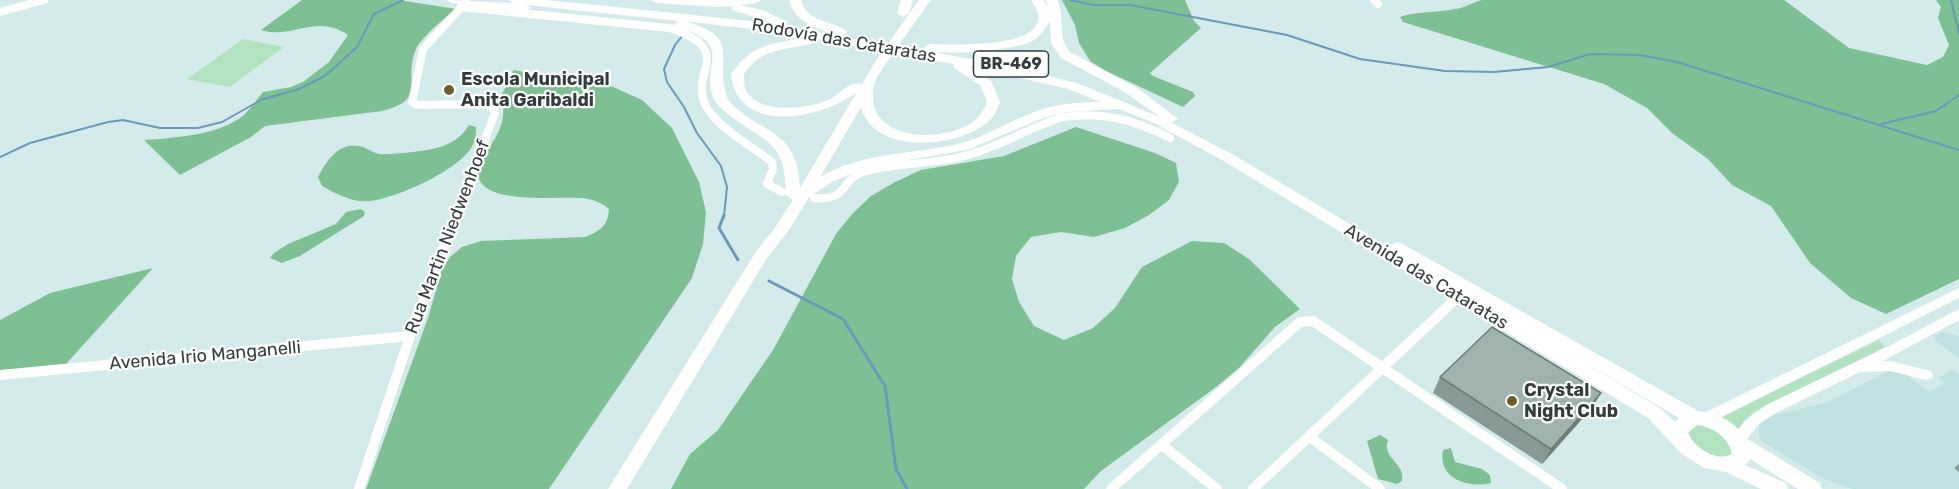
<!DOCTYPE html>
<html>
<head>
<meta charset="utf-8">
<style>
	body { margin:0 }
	canvas { display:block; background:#d4ebec }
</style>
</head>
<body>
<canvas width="1959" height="489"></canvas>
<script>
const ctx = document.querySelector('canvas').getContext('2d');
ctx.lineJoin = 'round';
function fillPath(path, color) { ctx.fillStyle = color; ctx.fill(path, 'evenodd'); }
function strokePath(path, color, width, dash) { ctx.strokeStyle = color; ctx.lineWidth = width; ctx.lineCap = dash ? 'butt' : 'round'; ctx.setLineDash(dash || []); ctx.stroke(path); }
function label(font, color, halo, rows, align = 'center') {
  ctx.font = font + ' Rubik,sans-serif'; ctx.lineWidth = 4.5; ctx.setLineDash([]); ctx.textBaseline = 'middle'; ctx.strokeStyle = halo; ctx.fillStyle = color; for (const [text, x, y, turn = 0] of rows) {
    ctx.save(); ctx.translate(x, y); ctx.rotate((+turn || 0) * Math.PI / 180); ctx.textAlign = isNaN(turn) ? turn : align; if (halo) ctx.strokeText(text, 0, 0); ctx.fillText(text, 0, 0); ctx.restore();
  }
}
fillPath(new Path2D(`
	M1944,332L1959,336V359L1934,340L1936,335Z
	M1953,369L1959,374V489H1852L1822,478L1761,441L1759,436V423L1770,416L1826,403L1890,370L1904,373L1930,392L1945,383L1938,378Z`), '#c0e1e1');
fillPath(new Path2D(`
	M243,39L284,47L230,87L187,79Z
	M1879,340L1885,347L1754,412L1743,422L1740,432L1716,419Z
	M1703,425L1723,433L1733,451L1731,454C1716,463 1693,450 1689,433L1695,426Z`), '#b2e3c0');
fillPath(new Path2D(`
	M302,0H398L457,9C447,15 420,39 416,49C402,83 429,99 382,111L265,126L251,137L180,175L144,140C173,138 222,135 245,114C251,108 257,99 263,92L291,87L303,82L329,62L348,35C315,13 293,40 261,30Z
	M1062,0H1185L1194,21L1201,28L1150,73L1153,76L1193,92L1195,96L1183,107L1104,70L1090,61L1079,43L1075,25Z
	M1482,0H1784L1849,48L1927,65L1943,57L1949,45L1938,18L1941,7L1936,0H1959V279L1886,314L1851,298L1810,263L1771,206L1732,185L1708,159L1672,133L1647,108L1604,84L1403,22L1400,17C1418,11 1436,13 1455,9C1465,8 1473,2 1482,0Z
	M513,70L611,86L642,100L672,128L699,182L706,212L703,244L692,278L549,489H366L428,318L442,269L450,257L462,247L481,241L585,237C600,231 608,226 609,209C603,204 597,201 589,199C566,194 483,208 478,175C474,153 513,137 501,95L511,79Z
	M469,125L476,127C476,133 476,140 473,145C460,170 397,198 370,201C353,203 336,194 322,186L318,177C326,162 338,142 359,146C366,147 370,151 376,153C384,156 395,153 404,153C428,150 455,149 469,125Z
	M1076,127L1155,153L1176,163L1179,182L1169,200L1149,215L1125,228L1094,237L1061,232L1031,237L1016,256L1012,279L1019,302L1034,326L1064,340L1093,328L1115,308L1142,267L1192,241L1224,243L1249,259L1300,309L1275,327L1239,368L1216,387L1101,471L1084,489H671L690,454L718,430L773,350L836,234L852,214L871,196L895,182L921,170L1004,156Z
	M361,209L365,212L364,216L300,256L282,263L270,258L274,253L288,244L336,224L346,212Z
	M153,268L66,364L0,371V320L50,293Z
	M1380,435L1388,440C1381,458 1406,463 1402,481L1397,484L1378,479L1367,441Z
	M1451,448L1455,462L1482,469L1490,475L1491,483C1468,489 1437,478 1443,450Z`), '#7ec093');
strokePath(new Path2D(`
	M1070,0L1093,5H1130L1287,35L1360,59L1445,71L1494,72L1548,67L1590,54L1640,55L1677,62L1959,150
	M1951,0L1959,34
	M683,35L675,45L664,69L667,82L684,107L697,133L721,166L727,187L724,216
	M1881,124L1936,111L1959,95
	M0,157L30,143L108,122L123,120L160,128H198L222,122L261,100L299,89L325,76L357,47L374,14L403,0`), '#6a99ba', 2);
strokePath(new Path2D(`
	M724,215L719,228L738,260
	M769,281L843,319L885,386L896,469L907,489`), '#6a99ba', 3);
strokePath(new Path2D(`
	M1374,0L1378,4
	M461,7L669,28C739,50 686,74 707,108C720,129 753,147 772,162L773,169L767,184L782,192
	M0,12L44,0
	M814,198C850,201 839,180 863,172C896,162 931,165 964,156C998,148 1029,127 1063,117C1102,111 1135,120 1170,138
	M456,216L495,113L493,107L483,104L417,105L412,102L423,49L466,2`), '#fff', 8);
strokePath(new Path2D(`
	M0,375L410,336
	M1310,437L1380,489
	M1162,445L1217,489
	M359,489L410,336L456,215
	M1111,489L1300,322L1313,321L1562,489
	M1253,489L1458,297`), '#fff', 10);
fillPath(new Path2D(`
	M1959,288V298L1710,423L1705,425L1700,423L1698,419L1700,415Z
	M1959,309V320L1883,361H1890L1931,371L1933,375L1931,379L1926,380L1890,371L1860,372L1776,413L1758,425L1743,444L1738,446L1733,444L1731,440C1739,424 1752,415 1766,405L1889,346Z`), '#fff');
fillPath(new Path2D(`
	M1164,119L1232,154L1389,247L1396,242L1401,243L1698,411C1717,414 1734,420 1744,437L1820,483L1822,489H1798L1750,459L1745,465L1786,483L1788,489H1761L1726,472L1704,468L1682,454L1648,418L1222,160L1159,126L1157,123L1159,120ZM1556,346L1679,418L1675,422L1660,408ZM1697,425C1714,428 1728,436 1732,454C1717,463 1693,447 1688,432Z`), '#fff');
fillPath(new Path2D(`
	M446,0L513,3L508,0H547L761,22L887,45L919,0H931L898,46L988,62L1077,83L1160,117L1123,91L1061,58L1051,43L1050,21C1044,30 1040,37 1031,42C1014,49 936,59 924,48L930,44C954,45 1068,50 1031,0H1043L1049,9L1045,0H1057C1066,17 1056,37 1070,52L1139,89L1178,119L1164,127L1119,109L1066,112L1043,118L967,150L867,167L832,182L809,197L789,230L767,258L627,489H608L757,250L772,232L793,200L786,195C785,145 773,146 736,120C730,115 723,111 718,105C693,69 742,45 676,27L674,24L678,21L526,5L531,8L525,11L452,3ZM684,21L761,30L806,38C772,43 752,44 731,74C737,136 822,119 857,92L800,188C798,128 762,136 729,101C711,60 747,38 684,21ZM820,40L882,51L862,84C849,79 838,97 826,101C805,109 756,115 745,88C744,84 744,78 744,74C759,52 777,50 802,46C809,44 815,44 820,40ZM893,53L953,64L954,68L981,86L987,102C985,106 983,111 980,115C958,143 874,145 873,98C873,94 873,88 874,85C877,74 887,63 893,53ZM968,66L1068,89L1101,102C1078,102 1055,104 1034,112C1009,121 987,136 962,143C914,155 864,151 820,177L861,107C874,156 957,148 988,122C994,118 997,109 1000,102L991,81Z
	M651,0H762L756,3L740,5L762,10L788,22L782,26C765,21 750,15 732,10V6L718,7L657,3Z
	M789,0H801C807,24 833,19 848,32L842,36C821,30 795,24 789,0Z
	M901,0H913L909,13L903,17L897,13Z`), '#fff');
fillPath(new Path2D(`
	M1440,377L1601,393L1591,409L1542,464L1433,393Z
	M1959,464V472L1954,468Z`), '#889a95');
fillPath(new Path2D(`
	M1601,393L1591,409L1542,464L1551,449Z`), '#6f7d79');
const building = new Path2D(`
	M1492,327L1601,393L1551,449L1440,377Z`);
fillPath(building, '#9eb3ad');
strokePath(building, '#6f7d79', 1.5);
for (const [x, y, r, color] of [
	[449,90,6,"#705c2b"],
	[1512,401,6,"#705c2b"]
]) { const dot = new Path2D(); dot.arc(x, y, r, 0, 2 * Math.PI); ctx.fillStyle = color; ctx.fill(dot); strokePath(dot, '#fff', 2); }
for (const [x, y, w] of [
	[1011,64,75]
]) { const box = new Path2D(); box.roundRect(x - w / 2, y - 13, w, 26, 4.5); ctx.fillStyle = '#fff'; ctx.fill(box); strokePath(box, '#343d3d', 1.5); }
label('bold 16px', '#343d3d', null, [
	["BR-469",1011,64]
]);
label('18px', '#343d3d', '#fff', [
	["Rodovía das Cataratas",844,41,10],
	["Rua Martin Niedwenhoef",448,237,-69],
	["Avenida das Cataratas",1426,277,31],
	["Avenida Irio Manganelli",205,356,-5]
]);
label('bold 18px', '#343d3d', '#fff', [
	["Escola Municipal",461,80],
	["Anita Garibaldi",461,101],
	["Crystal",1524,391],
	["Night Club",1524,412]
], 'left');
</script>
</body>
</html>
